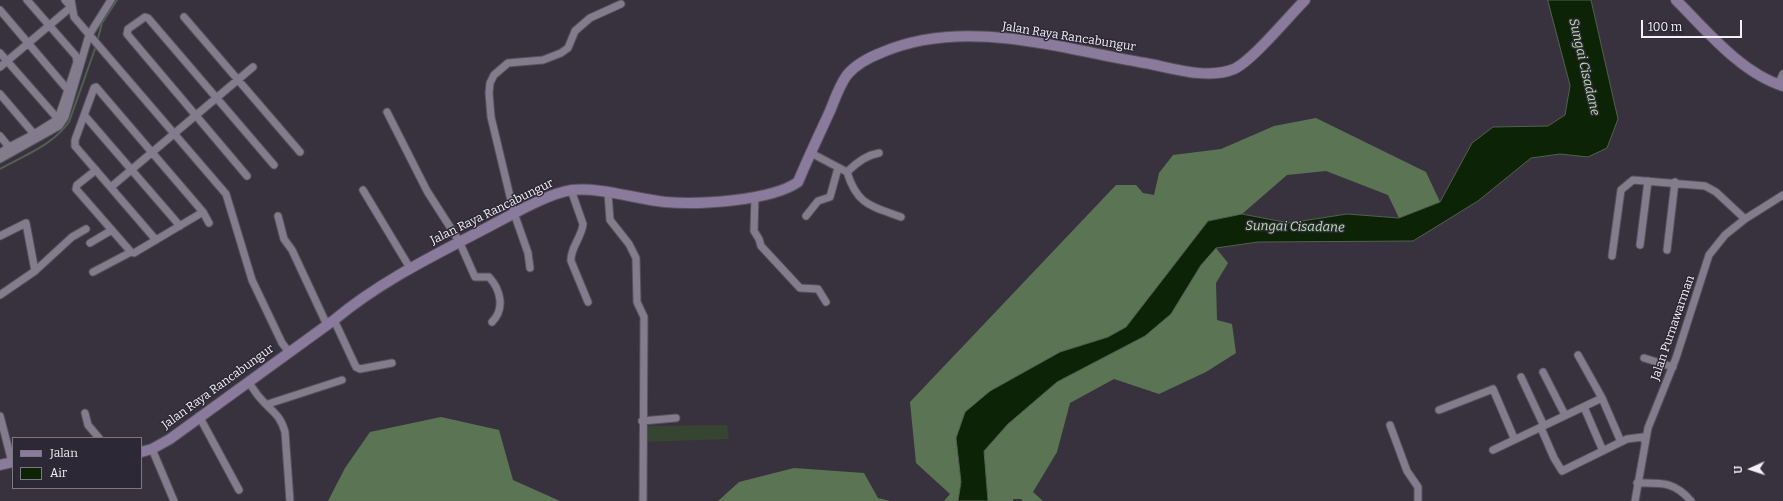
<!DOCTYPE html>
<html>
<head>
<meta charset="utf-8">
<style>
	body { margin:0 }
	#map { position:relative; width:1783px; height:501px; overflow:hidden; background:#38323f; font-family:Bitter,serif }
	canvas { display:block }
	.legend { position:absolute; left:12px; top:437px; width:130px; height:52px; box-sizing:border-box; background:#2d2835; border:1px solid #7c7883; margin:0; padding:5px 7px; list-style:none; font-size:12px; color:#f3f0f9 }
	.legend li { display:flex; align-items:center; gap:8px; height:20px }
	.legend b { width:20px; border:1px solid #7c7883 }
	.north { position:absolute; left:1731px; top:449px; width:40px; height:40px; -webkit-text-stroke:3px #2d2835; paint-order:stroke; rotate:267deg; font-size:11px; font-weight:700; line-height:16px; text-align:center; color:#f3f0f9 }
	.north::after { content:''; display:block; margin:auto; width:14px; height:18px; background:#f3f0f9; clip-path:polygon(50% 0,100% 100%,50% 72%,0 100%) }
	.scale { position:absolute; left:1641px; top:20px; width:101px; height:18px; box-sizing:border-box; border:2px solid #f3f0f9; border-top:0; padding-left:5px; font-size:12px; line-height:14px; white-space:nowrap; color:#f3f0f9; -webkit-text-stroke:3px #2d2835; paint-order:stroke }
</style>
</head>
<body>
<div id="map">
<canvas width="1783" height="501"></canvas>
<ul class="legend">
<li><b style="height:5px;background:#8a7b9c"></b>Jalan</li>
<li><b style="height:11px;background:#0d2306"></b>Air</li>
</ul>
<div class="north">U</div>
<div class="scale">100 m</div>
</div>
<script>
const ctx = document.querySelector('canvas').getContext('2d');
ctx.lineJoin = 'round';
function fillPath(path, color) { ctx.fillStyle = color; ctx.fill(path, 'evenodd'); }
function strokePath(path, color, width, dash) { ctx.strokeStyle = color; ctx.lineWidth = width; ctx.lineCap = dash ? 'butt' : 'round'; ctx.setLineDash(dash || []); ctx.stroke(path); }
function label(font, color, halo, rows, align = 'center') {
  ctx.font = font + ' Bitter,serif'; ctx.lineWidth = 3; ctx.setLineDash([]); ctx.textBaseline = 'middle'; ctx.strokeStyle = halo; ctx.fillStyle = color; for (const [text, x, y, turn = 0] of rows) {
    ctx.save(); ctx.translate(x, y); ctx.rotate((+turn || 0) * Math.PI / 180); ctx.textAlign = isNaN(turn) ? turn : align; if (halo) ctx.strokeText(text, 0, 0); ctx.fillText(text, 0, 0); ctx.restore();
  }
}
fillPath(new Path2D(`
	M727,425L729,439L646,442V426Z`), '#364432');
fillPath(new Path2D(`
	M1316,118L1426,172L1440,202L1399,218L1388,195L1326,171L1287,175L1242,214L1208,221L1126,327L1108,337L1060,352L956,438L961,482L958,501H944L950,494L916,463L910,402L1116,185H1136L1143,193L1154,195L1159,173L1173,155L1221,149L1274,126Z
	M1216,248L1228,263L1216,283L1217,320L1232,324L1236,353L1206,372L1159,394L1114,379L1070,403L1057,452L1033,492L1043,501H1023L1021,499H1013V501H988L984,451L1008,424L1057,382L1145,336L1171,314L1201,265Z
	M441,417L499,430L513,480L560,501H328L345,468L370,432Z
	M794,468L864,473L878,498L890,501H718L739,482Z`), '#5b7554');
const water = new Path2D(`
	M1548,0H1591L1618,119L1607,148L1588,157L1560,154L1531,158L1478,201L1413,241L1258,242L1216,248L1201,265L1171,314L1145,336L1057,382L1008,424L984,451L988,501H958L961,482L956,438L965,412L990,391L1060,352L1108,337L1126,327L1208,221L1242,214L1289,223L1347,214L1399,218L1440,202L1472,143L1493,127L1548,126L1565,115L1570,86Z`);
fillPath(water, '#0d2306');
strokePath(water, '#52604f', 1);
strokePath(new Path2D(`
	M97,42L102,23L117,0
	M0,169C23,156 53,145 69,122L96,46`), '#52604f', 2);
const street = new Path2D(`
	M27,0L76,56L77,62L68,90
	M71,0L74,17L226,194L252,280L282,343L289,352
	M0,10L68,90L58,119
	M184,17L300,152
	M0,53L58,119L34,134
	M0,67L71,7L65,0
	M1778,85L1783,74
	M0,94L34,134L9,147
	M387,112L427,191L459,241L475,277H489C501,290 505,309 492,322
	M85,116L180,226
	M0,136L9,147L0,153
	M811,153L847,172C857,205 871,206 901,217
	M0,159L59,126L65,117L89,35L111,0
	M96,170L77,185L76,189L131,252L134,253L203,212
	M847,172C856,163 866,155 879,153
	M247,176L127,34L128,29L145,17L148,18L274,165
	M111,187L253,67
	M363,190L410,268
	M571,190L583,224C582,237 570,248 571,261L588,302
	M608,193L610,220L629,244L636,258L637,302L644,317L643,501
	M755,196L754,231L759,239L761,246L800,288L818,289L826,302
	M278,216L284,239L292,250L327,325
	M806,216L818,201L830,197L838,168
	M0,236L26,223L35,271
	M156,240L75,146V140L94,88L96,87L203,212L209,223
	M90,243L112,230
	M1640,245L1648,181
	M1667,250L1675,182
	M1612,256L1621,190L1633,180L1705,186L1716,192L1745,219
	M530,268L528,253L514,213L491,117L489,93L490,83L494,75L508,63L543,60L561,53L568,48L575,31L590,18L621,4
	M93,272L131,252
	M0,295L35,271L72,237L86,229
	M334,320L356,367L360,369L392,363
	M1578,355L1602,398
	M1644,358L1673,367
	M1543,372L1565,415
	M1521,377L1544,426
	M249,383C253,388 256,394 261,399C272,412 280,414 285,432L290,501
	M268,404L342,380
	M1584,407L1603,451
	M1439,410L1493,389L1514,438
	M85,413L88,425L99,438
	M0,416L12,462
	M199,416L239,490
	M642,421L676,418
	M1390,425L1407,471L1418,487V501
	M1541,428L1554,458L1562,471L1627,439L1643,437L1645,442
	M152,449L174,501
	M1493,450L1602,398L1621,442
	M1637,483C1661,483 1674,481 1691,501
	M1635,501L1648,428L1676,358L1709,255L1725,235L1745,219L1783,195`);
const secondary = new Path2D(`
	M1676,0C1706,30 1741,73 1783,86
	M141,452L152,449L170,439L334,320C382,280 437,254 492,225C513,214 549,193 572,190C599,187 637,199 665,202C698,205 771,201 798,182C808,158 819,135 830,111C835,99 839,86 847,75C856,64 870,57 883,52C965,17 1062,49 1145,63C1173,68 1207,80 1234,69C1252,61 1289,16 1305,0
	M0,465L13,462`);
strokePath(street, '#56525d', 9);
strokePath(secondary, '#56525d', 12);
strokePath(street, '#837c8c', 7);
strokePath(secondary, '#8a7b9c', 10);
label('12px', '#f3f0f9', '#2d2835', [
	["Jalan Raya Rancabungur",1069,37,9],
	["Jalan Raya Rancabungur",492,212,-26],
	["Jalan Purnawarman",1673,328,-71],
	["Jalan Raya Rancabungur",218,387,-36]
]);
label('italic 13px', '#b8e3ab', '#2d2835', [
	["Sungai Cisadane",1584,67,77],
	["Sungai Cisadane",1295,227,1]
]);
</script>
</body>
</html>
